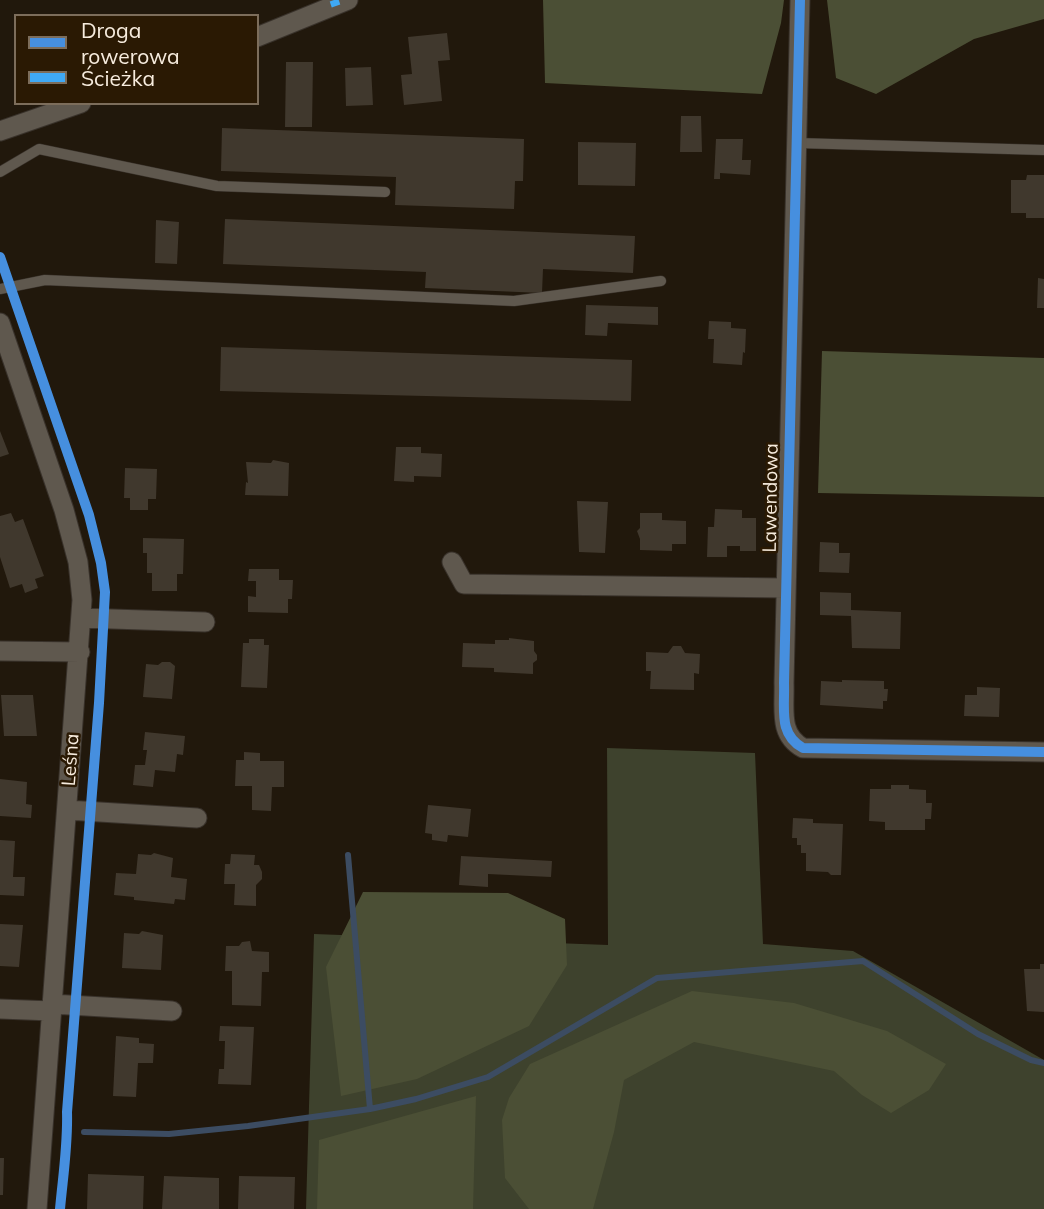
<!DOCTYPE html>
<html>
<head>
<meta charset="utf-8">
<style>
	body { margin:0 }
	#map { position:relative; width:1044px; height:1209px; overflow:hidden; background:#21180c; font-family:Mulish,sans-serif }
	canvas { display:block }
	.legend { position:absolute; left:14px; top:14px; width:245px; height:91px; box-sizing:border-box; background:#2a1903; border:2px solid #7c6d5b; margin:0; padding:9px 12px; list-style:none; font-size:21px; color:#f7ecde }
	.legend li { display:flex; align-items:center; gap:14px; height:35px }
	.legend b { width:35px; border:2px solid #7c6d5b }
</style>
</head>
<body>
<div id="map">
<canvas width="1044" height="1209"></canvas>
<ul class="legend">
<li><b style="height:9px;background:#468fdf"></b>Droga rowerowa</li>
<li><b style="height:9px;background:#3fa9f5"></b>Ścieżka</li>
</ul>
</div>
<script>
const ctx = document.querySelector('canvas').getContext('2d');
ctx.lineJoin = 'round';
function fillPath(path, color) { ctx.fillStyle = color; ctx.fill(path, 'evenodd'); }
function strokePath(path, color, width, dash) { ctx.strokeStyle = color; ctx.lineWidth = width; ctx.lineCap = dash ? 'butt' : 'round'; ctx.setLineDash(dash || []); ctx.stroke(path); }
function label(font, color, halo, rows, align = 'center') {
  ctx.font = font + ' Mulish,sans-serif'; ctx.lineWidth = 5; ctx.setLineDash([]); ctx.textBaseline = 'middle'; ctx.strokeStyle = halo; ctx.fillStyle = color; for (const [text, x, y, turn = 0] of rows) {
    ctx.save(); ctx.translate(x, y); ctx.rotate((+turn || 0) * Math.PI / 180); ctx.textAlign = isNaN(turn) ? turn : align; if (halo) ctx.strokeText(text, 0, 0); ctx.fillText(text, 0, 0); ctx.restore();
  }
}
fillPath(new Path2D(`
	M607,748L755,753L763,944L853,951L1044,1060V1209H306L314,934L608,945Z`), '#3e422d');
fillPath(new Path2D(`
	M543,0H784L781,23L762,94L545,83Z
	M827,0H1044V19L974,39L876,94L836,78Z
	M822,351L1044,358V497L818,493Z
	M363,892L508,893L565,919L567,965L529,1026L417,1079L341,1096L326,967Z
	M692,991L794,1003L887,1031L946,1064L929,1090L891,1113L862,1095L834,1071L694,1042L624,1080L614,1132L593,1209H529L505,1178L502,1120L509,1098L530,1064Z
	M476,1096L473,1209H317L319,1140Z`), '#4b4f35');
strokePath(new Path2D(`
	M348,855L370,1109
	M84,1132L169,1134L248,1126L370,1109L416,1099L488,1077L657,978L863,961L978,1034L1031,1060L1044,1063`), '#3c4c62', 6);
fillPath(new Path2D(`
	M447,33L450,60L438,61L442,101L404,105L401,75L412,74L408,37Z
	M286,62H313L312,127H285Z
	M371,67L373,105L346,106L345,68Z
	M681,116H701L702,152H680Z
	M222,128L524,139L523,181H515L514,209L395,205L396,177L221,171Z
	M716,139H743L742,160H751L750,175L720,173V179H714Z
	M578,142L636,143L635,186L578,185Z
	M1027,175H1044V218H1026V213H1011V180H1026Z
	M225,219L635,236L633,273L543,269L542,293L425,288L426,272L223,264Z
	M156,220L179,222L177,264L155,263Z
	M1038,278L1044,279V308H1037Z
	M586,305L658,307V325L608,323L607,336L585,335Z
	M709,321L731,322V328L746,329L745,353L743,352L742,365L713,363L714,339H708Z
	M221,347L632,360L631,401L220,391Z
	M0,431L9,454L0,457Z
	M396,447H421V453L442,454L441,477L414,476V482L394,481Z
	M273,460L289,463L288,496L245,495L246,482L248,483L246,462L271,463Z
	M125,468L157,469L156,499H148V510H130V498H124Z
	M577,501L608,502L605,553L579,552Z
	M715,509L742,510V518H756V551H740V546H727V557H707L708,527H714Z
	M11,513L15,522L23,519L44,576L35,579L38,588L25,593L22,584L10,588L0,557V516Z
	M640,513H662V520L686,521V544H672V551L640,550V539L637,531L640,528Z
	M143,538L184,539L183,574H177V591H152V573H147V553H143Z
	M820,542L839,543V553H850L849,573L819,572Z
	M249,569H279V580H293L292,599H288V613L248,612V596L256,597V581H248Z
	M820,592L851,593V610L901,612L900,649L852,648L851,616L820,615Z
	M509,638L534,641V651L537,655V660L533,663V674L494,672V668L462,667L463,643L495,644V640H509Z
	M249,639H264V645H269L267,688L241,687L243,643H249Z
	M673,646H681L685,653L700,654L699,674L694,673V690L650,689L651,671H646V652L668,653Z
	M162,662H170L175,666L172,699L143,697L146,664L158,665Z
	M842,680L884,681V689H888L887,701H883V709L820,705L821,681L842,682Z
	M977,687L1000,688L999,717L964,716L965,695H977Z
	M1,695H33L37,736H4Z
	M145,732L185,736L183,755L177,754L175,772L155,770L153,787L133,785L135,765H145L147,750H143Z
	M244,752L260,753V761H284V787H272L271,811L252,810V786H235L236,760H244Z
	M0,779L27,782L26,804L32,805L31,818L0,816Z
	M891,785H909V789L926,790V803H932L931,819H925V830H885V822L869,821L870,789H891Z
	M428,805L471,809L468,837L448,835L447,842L432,840V834L425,833Z
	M793,818L813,819V823L843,824L841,875H831L828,872L806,871V853H801V845H797V838H792Z
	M0,840L15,841L13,877H25L24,896L0,895Z
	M154,853L173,858L171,877L187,879L185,900L175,899L174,904L134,900V897L114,895L116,873L136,874L138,854L151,855Z
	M231,854L255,855L254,865H259L262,872V879L256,885V906L234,905L235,884H224L225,864H230Z
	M461,856L552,861L551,877L488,874V887L459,885Z
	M0,924L23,925L19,967L0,966Z
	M142,931L163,935L161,970L122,968L124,933L139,934Z
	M250,941L252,951L269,952V972H262L261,1006L232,1005V971H225L226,946H239L242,942Z
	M1040,964H1044V1012L1027,1011L1024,969H1040Z
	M220,1026L254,1027L251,1085L218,1084L219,1069H224L225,1041H219Z
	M116,1036L139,1038V1043L154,1044L153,1063H138L136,1097L113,1096Z
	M0,1158H4L3,1195H0Z
	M88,1174L144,1176L143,1209H87Z
	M164,1176L219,1178V1209H162Z
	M239,1176L295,1177L294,1209H238Z`), '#40382d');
const service = new Path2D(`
	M797,143L1044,150
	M0,172L39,149L217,186L385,192
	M0,289L45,280L514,301L661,281`);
const minor = new Path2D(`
	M800,0L784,683C785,709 778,734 803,748L1044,752
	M257,37L348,0
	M0,131L81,103
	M0,323L64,510L78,562L82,600L37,1209
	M452,562L464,584L786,588
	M81,618L205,622
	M0,651L80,652
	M67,810L197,818
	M52,1004L172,1011
	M0,1009L52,1011`);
strokePath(service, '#39322b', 11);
strokePath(minor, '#39322b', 21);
strokePath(service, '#5f584e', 10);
strokePath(minor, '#5f584e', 19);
strokePath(new Path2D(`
	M334,0L336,6`), '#3fa9f5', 9, [18, 9]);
strokePath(new Path2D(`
	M800,0L784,683C785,709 778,734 803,748L1044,752
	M0,257L89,515L101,563L105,592L99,703L67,1112C68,1145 63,1176 60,1209`), '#468fdf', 10);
label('19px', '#f7ecde', '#2a1903', [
	["Lawendowa",771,498,-89],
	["Leśna",71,760,-86]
]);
</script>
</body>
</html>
